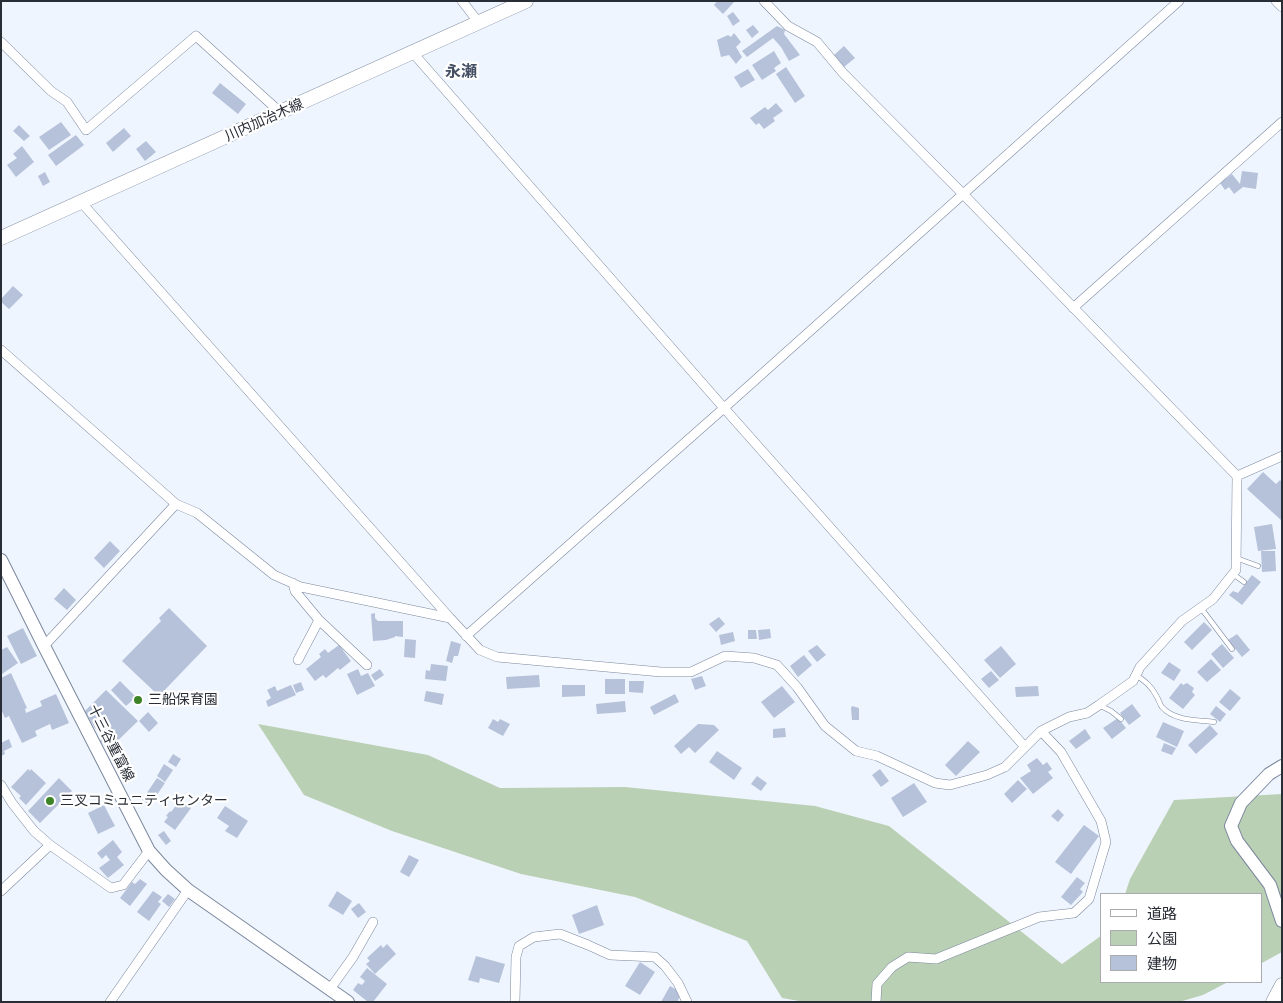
<!DOCTYPE html>
<html>
<head>
<meta charset="utf-8">
<style>
	body { margin:0 }
	#map { position:relative; width:1283px; height:1003px; overflow:hidden; background:#eff5ff; font-family:"Golos Text","Noto Sans JP",sans-serif }
	canvas { display:block }
	.frame { position:absolute; inset:0; border:2px solid #282d36; pointer-events:none }
	.legend { position:absolute; left:1100px; top:893px; width:162px; height:90px; box-sizing:border-box; background:#fff; border:1px solid #a9abaf; margin:0; padding:6px 9px; list-style:none; font-size:15px; color:#282d36 }
	.legend li { display:flex; align-items:center; gap:10px; height:25px }
	.legend b { width:25px; border:1px solid #a9abaf }
</style>
</head>
<body>
<div id="map">
<canvas width="1283" height="1003"></canvas>
<div class="frame"></div>
<ul class="legend">
<li><b style="height:6px;background:#fff"></b>道路</li>
<li><b style="height:14px;background:#bad0b4"></b>公園</li>
<li><b style="height:14px;background:#b5c2da"></b>建物</li>
</ul>
</div>
<script>
const ctx = document.querySelector('canvas').getContext('2d');
ctx.lineJoin = 'round';
function fillPath(path, color) { ctx.fillStyle = color; ctx.fill(path, 'evenodd'); }
function strokePath(path, color, width, dash) { ctx.strokeStyle = color; ctx.lineWidth = width; ctx.lineCap = dash ? 'butt' : 'round'; ctx.setLineDash(dash || []); ctx.stroke(path); }
function label(font, color, halo, rows, align = 'center') {
  ctx.font = font + ' "Golos Text","Noto Sans JP",sans-serif'; ctx.lineWidth = 4.5; ctx.setLineDash([]); ctx.textBaseline = 'middle'; ctx.strokeStyle = halo; ctx.fillStyle = color; for (const [text, x, y, turn = 0] of rows) {
    ctx.save(); ctx.translate(x, y); ctx.rotate((+turn || 0) * Math.PI / 180); ctx.textAlign = isNaN(turn) ? turn : align; if (halo) ctx.strokeText(text, 0, 0); ctx.fillText(text, 0, 0); ctx.restore();
  }
}
fillPath(new Path2D(`
	M258,724L428,755L500,788L625,787L815,806L889,826L1062,964L1102,935V982H1228L1203,995L1179,1002H805L782,998L747,941L635,897L521,874L392,831L304,795Z
	M1282,794V952L1262,963V894H1125L1130,879L1174,800Z`), '#bad0b4');
fillPath(new Path2D(`
	M717,1H735L723,14L714,5Z
	M733,12L740,21L733,26L727,16Z
	M753,25L759,32L752,38L746,30Z
	M777,26L785,30L784,34L800,55L789,61L781,47L773,38L747,57L742,51Z
	M734,33L741,42L736,47L742,57L736,64L729,55L721,57L717,40L728,35L731,37Z
	M844,46L855,58L844,67L834,55Z
	M774,51L781,63L774,68L776,71L762,80L752,65Z
	M786,67L805,96L795,103L776,74Z
	M748,69L755,80L741,88L734,77Z
	M220,83L246,104L238,114L212,93Z
	M776,103L783,111L773,118L775,121L764,129L759,123L756,125L750,118L765,107L768,110Z
	M61,122L71,135L49,150L39,137Z
	M19,125L30,136L24,141L13,131Z
	M124,128L131,136L113,152L106,143Z
	M76,135L84,145L56,166L48,155Z
	M146,141L156,152L145,161L136,149Z
	M22,146L34,162L16,177L7,165L17,158L13,154Z
	M1242,171L1258,173L1256,189L1243,187L1234,194L1229,187L1225,190L1220,183L1232,174L1240,184Z
	M45,172L50,182L43,186L38,176Z
	M13,286L23,295L9,309L1,302V299Z
	M1263,472L1276,484L1280,480L1282,482V521L1247,489Z
	M1272,524L1276,549L1258,551L1254,527Z
	M110,541L120,551L104,568L94,558Z
	M1261,551H1275L1276,571L1262,572Z
	M1252,575L1261,582L1242,605L1229,595L1233,591L1238,593Z
	M64,588L76,600L67,610L54,599Z
	M169,608L207,646L159,696L122,661L161,621L159,618Z
	M375,613V618L378,621H403V637L395,636V637L386,640L373,641L371,614Z
	M719,617L725,624L716,632L709,624Z
	M1204,622L1212,630L1192,650L1184,642Z
	M23,628L37,656L21,664L7,636Z
	M770,629L771,638L759,640L758,630Z
	M748,630H756L757,639H748Z
	M733,632L735,641L721,645L719,635Z
	M1237,634L1250,650L1242,657L1228,640Z
	M405,639L416,640L415,658L404,657Z
	M451,641L461,644L458,656H454L452,663L446,661Z
	M1222,644L1234,658L1223,668L1211,654Z
	M339,645L351,661L340,670L338,668L326,678L323,675L315,681L306,669L321,657L319,654L325,649L328,653Z
	M817,645L826,655L817,662L808,651Z
	M1001,646L1016,664L1000,678L984,660Z
	M7,647L18,663L2,674L1,672V650Z
	M804,655L812,665L798,677L790,666Z
	M1211,659L1221,670L1207,682L1197,672Z
	M1169,662L1181,670L1174,681L1161,673Z
	M431,664L448,666L446,681L425,679L426,670L430,671Z
	M358,669L361,676L368,673L375,686L357,695L347,674Z
	M380,669L384,675L375,681L371,675Z
	M991,671L999,680L989,688L981,679Z
	M11,673L27,708L25,709L26,713L42,706L40,701L56,694L69,723L52,730L50,724L35,731L37,736L22,743L9,716L5,718L1,709V678Z
	M539,675L540,687L507,689L506,677Z
	M702,676L706,686L695,690L691,679Z
	M605,679H625V694H605Z
	M120,681L136,697L126,706L111,690Z
	M629,681H644L643,693L629,692Z
	M301,682L304,690L296,693L293,685Z
	M1181,683L1183,685L1187,683L1194,688L1192,692L1195,695L1183,709L1169,698Z
	M291,685L296,695L268,707L266,701L271,698L267,690L275,686L277,691Z
	M562,685H585V696L562,697Z
	M782,686L795,702L774,718L761,702Z
	M1038,686L1039,696L1016,697L1015,687Z
	M1230,689L1241,698L1230,711L1219,702Z
	M106,690L138,721L108,750L100,741L104,737L94,727L85,711Z
	M426,691L444,694L442,705L424,701Z
	M675,694L679,702L654,715L650,707Z
	M625,701L626,712L597,714L596,704Z
	M1132,704L1141,716L1129,725L1120,713Z
	M852,706L859,708V720H852L851,708Z
	M1216,706L1226,714L1220,722L1210,714Z
	M148,712L158,723L149,732L139,721Z
	M1118,718L1126,728L1112,739L1103,728Z
	M493,719L498,722L500,719L510,724L503,736L488,728Z
	M1163,722L1184,731L1177,747L1156,737Z
	M698,724L714,725L719,730L695,753L689,747L681,754L674,746Z
	M1210,725L1218,734L1196,754L1188,745Z
	M785,728L786,737L773,738V729Z
	M1085,729L1091,738L1076,749L1069,741Z
	M9,739L12,747L4,751L5,754L1,756V743Z
	M968,741L980,752L956,776L945,765Z
	M1164,743L1176,748L1172,755L1161,751Z
	M717,751L742,768L734,780L709,762Z
	M173,754L181,759L176,767L168,762Z
	M1037,758L1043,765L1047,762L1052,769L1048,772L1053,778L1033,794L1020,778L1031,771L1027,765Z
	M164,764L173,770L165,782L157,776Z
	M28,769L30,771L31,769L46,783L26,805L19,798L21,796L11,787Z
	M880,769L889,781L881,787L872,775Z
	M757,776L767,783L761,791L751,784Z
	M59,778L72,791L40,823L28,811Z
	M157,778L165,783L150,805L142,800Z
	M1018,780L1027,789L1012,803L1004,794Z
	M914,783L927,802L903,817L891,798Z
	M180,800L191,808L175,830L164,822L168,817L166,816L170,811L171,812Z
	M104,805L115,826L98,834L88,813Z
	M225,806L248,821L237,838L225,831L229,826L217,818Z
	M1058,809L1064,815L1058,822L1051,816Z
	M1084,825L1099,836L1071,874L1055,862Z
	M164,831L171,841L166,845L158,835Z
	M113,840L122,852L117,857L124,865L108,878L99,868L110,860L106,855L102,859L97,853Z
	M409,855L419,860L409,877L400,872Z
	M1077,877L1085,883L1080,889L1083,892L1071,905L1061,897Z
	M140,879L147,884L130,906L120,898L132,882L135,884Z
	M153,891L162,897L158,902L161,904L149,921L137,912Z
	M337,891L352,901L343,915L328,906Z
	M168,894L175,899L169,907L162,901Z
	M359,903L366,912L358,918L351,909Z
	M597,905L604,925L579,934L572,915Z
	M387,944L396,954L375,974L366,964L370,961L367,958L381,945L383,948Z
	M476,956L505,964L499,983L480,978L479,983L468,980Z
	M640,962L655,972L640,995L625,986Z
	M367,968L387,984L373,1002H368L353,990L358,983L362,985L365,981L360,977Z
	M670,986L682,993L677,1002H661Z`), '#b5c2da');
const lane = new Path2D(`
	M1236,558L1258,566
	M1233,574L1244,582
	M1201,608L1232,649
	M1135,675C1145,680 1152,687 1157,697C1159,700 1160,705 1162,707C1174,721 1198,720 1214,722
	M1099,705L1111,711L1121,719`);
const street = new Path2D(`
	M462,1L479,23
	M1276,1L1282,7
	M1,42L51,91L67,102L86,130L196,36L280,112
	M413,53L724,408L1025,747
	M81,202L450,618L480,650L497,657L661,672H691L725,656L754,658L777,665L797,687L825,726L856,751L877,756L935,783L950,785L987,775L1005,767L1041,731L1069,717L1087,713L1099,705L1133,681L1140,667L1182,621L1213,599L1236,570L1237,476L963,194L843,73L817,42L788,26L764,1
	M1073,308L1282,122
	M1,350L176,504L197,513L274,575L301,587L450,618
	M1237,476L1282,456
	M293,583L295,591L319,620L367,665
	M466,636L724,408L1179,1
	M44,646L176,504
	M298,660L319,620
	M1,785L12,803L34,831L50,845
	M1,891L50,845L111,888L123,885L149,851
	M330,989L353,957L373,922
	M110,1002L188,890
	M515,1002L516,957L519,946L534,937L560,934L588,945L610,955L655,957L665,966L678,983L687,1002
	M876,1002L877,984L892,967L908,957L936,959L1039,917L1074,913L1089,899L1106,842L1101,821L1061,752L1041,731`);
const secondary = new Path2D(`
	M1,560L44,646L149,851L166,870L188,890L348,1002
	M1282,766L1269,774L1241,803L1231,826L1237,841L1270,885L1282,921`);
const primary = new Path2D(`
	M1,238L526,1
	M1273,1002L1282,985`);
strokePath(lane, '#7b879d', 5.5);
strokePath(street, '#7b879d', 10);
strokePath(secondary, '#7b879d', 14);
strokePath(primary, '#7b879d', 15);
strokePath(lane, '#fff', 4.5);
strokePath(street, '#fff', 9);
strokePath(secondary, '#fff', 12);
strokePath(primary, '#fff', 14);
for (const [x, y, r, color] of [
	[138,700,5,"#3d8328"],
	[50,801,5,"#3d8328"]
]) { const dot = new Path2D(); dot.arc(x, y, r, 0, 2 * Math.PI); ctx.fillStyle = color; ctx.fill(dot); strokePath(dot, '#fff', 2); }
label('14px', '#282d36', '#fff', [
	["川内加治木線",264,120,-24],
	["十三谷重富線",111,743,63]
]);
label('14px', '#282d36', '#fff', [
	["三船保育園",148,700],
	["三叉コミュニティセンター",60,801]
], 'left');
label('bold 16px', '#444f64', '#fff', [
	["永瀬",461,72]
]);
</script>
</body>
</html>
